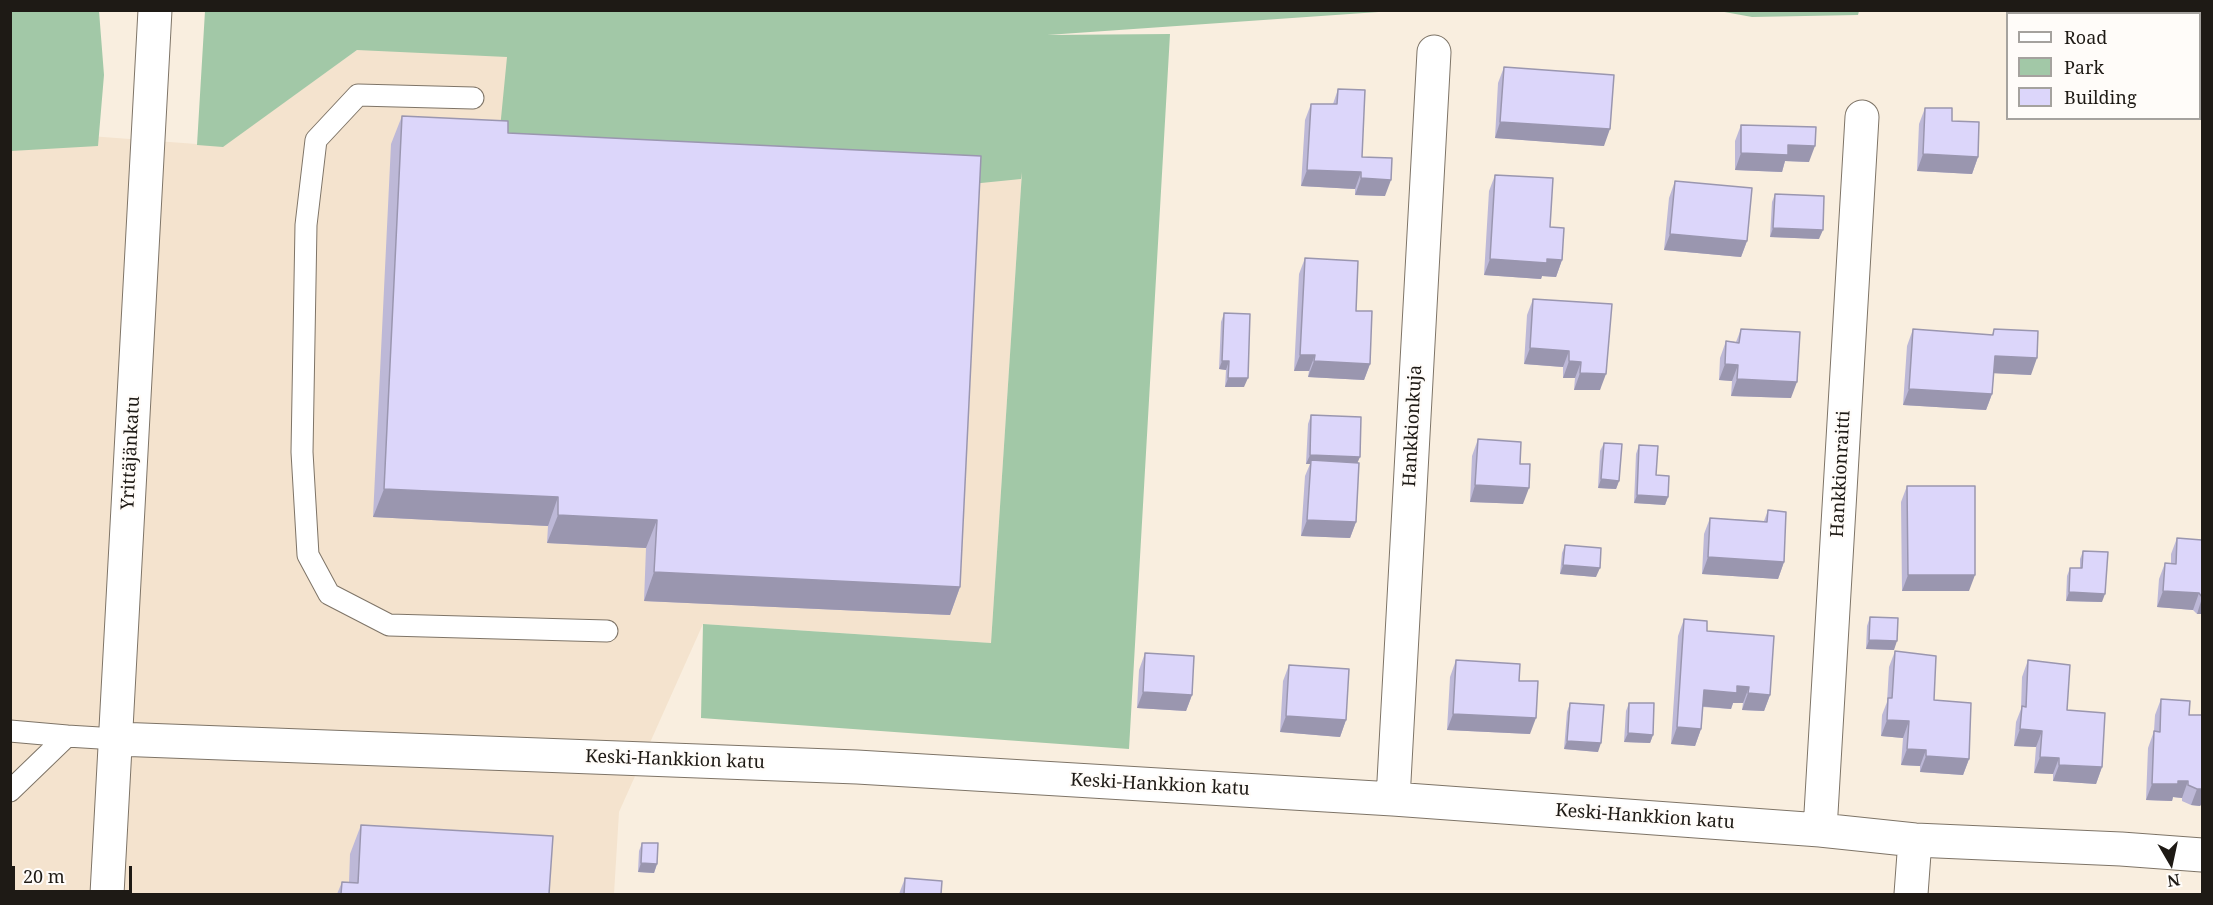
<!DOCTYPE html>
<html>
<head>
<meta charset="utf-8">
<style>
	body { margin:0 }
	#map { position:relative; width:2213px; height:905px; overflow:hidden; background:#f9eedf; font-family:"Noto Serif",serif }
	canvas { display:block }
	.frame { position:absolute; inset:0; border:12px solid #1e1a15; pointer-events:none }
	.legend { position:absolute; left:2006px; top:12px; width:195px; height:108px; box-sizing:border-box; background:#fffcf9; border:2px solid #a5a29e; margin:0; padding:8px 10px; list-style:none; font-size:18px; color:#1e1a15 }
	.legend li { display:flex; align-items:center; gap:12px; height:30px }
	.legend b { width:30px; border:2px solid #a5a29e }
	.north { position:absolute; left:2141px; top:833px; width:60px; height:60px; -webkit-text-stroke:4px #fffcf9; paint-order:stroke; rotate:171deg; font-size:16px; font-weight:700; line-height:24px; text-align:center; color:#1e1a15 }
	.north::after { content:''; display:block; margin:auto; width:21px; height:27px; background:#1e1a15; clip-path:polygon(50% 0,100% 100%,50% 72%,0 100%) }
	.scale { position:absolute; left:12px; top:866px; width:120px; height:27px; box-sizing:border-box; border:3px solid #1e1a15; border-top:0; padding-left:8px; font-size:18px; line-height:21px; white-space:nowrap; color:#1e1a15; -webkit-text-stroke:4px #fffcf9; paint-order:stroke }
</style>
</head>
<body>
<div id="map">
<canvas width="2213" height="905"></canvas>
<div class="frame"></div>
<ul class="legend">
<li><b style="height:8px;background:#fff"></b>Road</li>
<li><b style="height:16px;background:#a2c8a7"></b>Park</li>
<li><b style="height:16px;background:#dcd6fa"></b>Building</li>
</ul>
<div class="north">N</div>
<div class="scale">20 m</div>
</div>
<script>
const ctx = document.querySelector('canvas').getContext('2d');
ctx.lineJoin = 'round';
function fillPath(path, color) { ctx.fillStyle = color; ctx.fill(path, 'evenodd'); }
function strokePath(path, color, width, dash) { ctx.strokeStyle = color; ctx.lineWidth = width; ctx.lineCap = dash ? 'butt' : 'round'; ctx.setLineDash(dash || []); ctx.stroke(path); }
function label(font, color, halo, rows, align = 'center') {
  ctx.font = font + ' "Noto Serif",serif'; ctx.lineWidth = 4.5; ctx.setLineDash([]); ctx.textBaseline = 'middle'; ctx.strokeStyle = halo; ctx.fillStyle = color; for (const [text, x, y, turn = 0] of rows) {
    ctx.save(); ctx.translate(x, y); ctx.rotate((+turn || 0) * Math.PI / 180); ctx.textAlign = isNaN(turn) ? turn : align; if (halo) ctx.strokeText(text, 0, 0); ctx.fillText(text, 0, 0); ctx.restore();
  }
}
fillPath(new Path2D(`
	M1031,36L991,643L703,624L619,812L614,894H11L10,130L223,146L357,50Z`), '#f4e3ce');
fillPath(new Path2D(`
	M11,10L99,11L104,75L98,146L11,151Z
	M205,11H1393L1047,35L1170,34L1129,749L701,718L703,624L991,643L1022,172L1021,179L971,184L498,149L507,57L357,50L223,147L197,145Z
	M1719,11H1859L1858,15L1752,17Z`), '#a2c8a7');
const service = new Path2D(`
	M473,98L358,95L316,140L306,225L302,452L308,555L329,594L389,625L607,631
	M10,731L67,736
	M10,791L67,736L116,739`);
const minor = new Path2D(`
	M116,739L857,767L1393,799L1820,830L1915,840L2121,849L2202,855
	M1393,799L1434,52
	M1820,830L1862,117
	M107,894L155,10
	M1911,894L1915,840`);
strokePath(service, '#7e7467', 23);
strokePath(minor, '#7e7467', 35);
strokePath(service, '#fff', 21);
strokePath(minor, '#fff', 33);
fillPath(new Path2D(`
	M1504,67L1604,146L1495,138L1498,83Z
	M1338,89L1362,157L1385,196L1355,195V189L1301,186L1305,120L1311,104H1333Z
	M1925,108L1952,121L1978,157L1972,174L1917,171L1919,124Z
	M402,116L508,133L960,587L950,615L644,601L646,548L547,543L548,526L373,517L391,144Z
	M1741,125L1809,162L1785,161L1782,172L1735,170V141Z
	M1495,175L1550,227L1562,260L1556,277L1542,276L1541,279L1484,275L1489,191Z
	M1675,181L1747,241L1741,257L1664,250L1669,198Z
	M1775,194L1819,239L1770,237L1772,202Z
	M1305,258L1356,311L1370,364L1364,380L1308,377L1309,371H1294L1299,274Z
	M1533,299L1612,304L1600,390H1574L1575,378H1563V367L1524,364L1527,315Z
	M1224,313L1244,387H1225L1226,370L1219,369L1221,322Z
	M1741,329L1791,398L1731,396L1732,381L1719,380L1720,358L1726,341L1736,342Z
	M1913,329L1992,335L1994,329L2031,375L1994,373L1992,394L1986,410L1903,405L1907,346Z
	M1311,415L1358,463L1356,522L1350,538L1301,536L1305,476L1310,464H1306L1308,424Z
	M1478,439L1520,464L1523,504L1470,502L1472,456Z
	M1604,443L1619,481L1616,489L1598,488L1600,451Z
	M1639,445L1668,497L1665,505L1634,503L1636,454Z
	M1907,486L1969,591H1902L1901,502Z
	M1768,510L1784,562L1778,579L1702,574L1704,534L1710,518L1764,521Z
	M2177,538L2202,540V614H2197L2193,610L2157,607L2159,579L2165,563H2171V554Z
	M1565,545L1596,577L1560,574L1562,553Z
	M2083,551L2102,602L2066,601L2067,576L2070,568H2080V559Z
	M1870,617L1894,650L1866,649L1867,626Z
	M1684,619L1707,631L1770,695L1764,711L1742,710L1743,703H1733L1731,709L1703,707L1701,729L1695,746L1671,744L1678,636Z
	M1895,651L1934,700L1969,759L1963,775L1920,772V766L1901,765L1903,738L1881,736L1882,715L1887,702L1889,667Z
	M1145,653L1192,695L1186,711L1137,708L1139,670Z
	M1456,660L1519,681L1530,734L1447,730L1450,677Z
	M2028,660L2067,710L2102,767L2096,784L2053,781V774L2034,773L2036,747L2014,746L2016,722L2021,709L2022,677Z
	M1289,665L1346,720L1340,737L1280,732L1283,681Z
	M2161,699L2189,715L2200,806L2191,805L2182,801V798L2173,797L2172,801L2146,800L2148,748L2154,731L2155,715Z
	M1570,703L1598,752L1564,749L1567,712Z
	M1629,703L1653,735L1650,743L1624,742L1626,711Z
	M361,825L549,894H337L342,882L349,883L350,854Z
	M642,843L657,864L654,873L638,872L639,851Z
	M905,878L941,894H899Z`), '#bdb8d7');
fillPath(new Path2D(`
	M1500,122L1610,129L1604,146L1495,138Z
	M1788,145L1815,146L1809,162L1785,161L1782,172L1735,170L1741,153Z
	M1923,154L1978,157L1972,174L1917,171Z
	M1307,170L1361,172L1355,189L1301,186Z
	M1361,178L1391,180L1385,196L1355,195Z
	M1773,228L1823,230L1819,239L1770,237Z
	M1670,234L1747,241L1741,257L1664,250Z
	M1490,259H1547L1562,260L1556,277L1542,276L1541,279L1484,275Z
	M1530,348L1569,351L1563,367L1524,364Z
	M1300,355H1315L1309,371H1294Z
	M1995,356L2037,358L2031,375L1989,373Z
	M1222,361H1229L1226,370L1219,369Z
	M1314,361L1370,364L1364,380L1308,377Z
	M1569,361L1581,362L1575,378H1563Z
	M1725,364L1738,365L1732,381L1719,380Z
	M1580,373L1606,374L1600,390H1574Z
	M1228,378H1248L1244,387H1225Z
	M1737,379L1797,382L1791,398L1731,396Z
	M1909,389L1992,394L1986,410L1903,405Z
	M1310,455L1360,457L1356,466L1311,460L1310,464H1306Z
	M1601,479L1619,481L1616,489L1598,488Z
	M1475,485L1529,488L1523,504L1470,502Z
	M384,489L558,497L548,526L373,517Z
	M1637,495L1668,497L1665,505L1634,503Z
	M558,515L657,520L646,548L547,543Z
	M1307,520L1356,522L1350,538L1301,536Z
	M1708,557L1784,562L1778,579L1702,574Z
	M1563,565L1600,568L1596,577L1560,574Z
	M654,572L960,587L950,615L644,601Z
	M1908,575H1975L1969,591H1902Z
	M2163,591L2199,593L2193,610L2157,607Z
	M2069,592L2105,594L2102,602L2066,601Z
	M2202,598V614H2197Z
	M1869,640L1897,641L1894,650L1866,649Z
	M1737,686L1749,687L1743,703H1733L1731,709L1698,706L1704,690Z
	M1143,692L1192,695L1186,711L1137,708Z
	M1748,693L1770,695L1764,711L1742,710Z
	M1453,714L1536,718L1530,734L1447,730Z
	M1286,716L1346,720L1340,737L1280,732Z
	M1887,720L1909,721L1903,738L1881,736Z
	M1677,727L1701,729L1695,746L1671,744Z
	M2020,729L2042,731L2036,747L2014,746Z
	M1628,733L1653,735L1650,743L1624,742Z
	M1567,741L1601,743L1598,752L1564,749Z
	M1907,749L1926,750L1920,766L1901,765Z
	M1926,756L1969,759L1963,775L1920,772Z
	M2040,757L2059,758L2053,774L2034,773Z
	M2059,765L2102,767L2096,784L2053,781Z
	M2178,781H2188L2182,798L2173,797L2172,801L2146,800L2152,784Z
	M2197,789H2202V804L2200,806L2191,805Z
	M641,863L657,864L654,873L638,872Z`), '#9a96af');
const building = new Path2D(`
	M1504,67L1614,75L1610,129L1500,122Z
	M1338,89L1365,90L1362,157L1392,158L1391,180L1361,178V172L1307,170L1311,104H1337Z
	M1925,108H1952V121L1979,122L1978,157L1923,154Z
	M402,116L508,121V133L981,156L960,587L654,572L657,520L558,515V497L384,489Z
	M1741,125L1816,127L1815,146L1788,145V155L1741,153Z
	M1495,175L1553,178L1550,227L1564,228L1562,260L1547,259V263L1490,259Z
	M1675,181L1752,188L1747,241L1670,234Z
	M1775,194L1824,196L1823,230L1773,228Z
	M1305,258L1358,261L1356,311H1372L1370,364L1314,361L1315,355H1300Z
	M1533,299L1612,304L1606,374L1580,373L1581,362L1569,361V351L1530,348Z
	M1224,313L1250,314L1248,378H1228L1229,361H1222Z
	M1741,329L1800,332L1797,382L1737,379L1738,365L1725,364L1726,341L1739,343Z
	M1913,329L1993,335L1994,329L2038,331L2037,358L1995,356L1992,394L1909,389Z
	M1311,415L1361,417L1360,457L1310,455Z
	M1478,439L1521,442L1520,464H1530L1529,488L1475,485Z
	M1604,443L1622,444L1619,481L1601,479Z
	M1639,445L1658,446L1656,475L1669,476L1668,497L1637,495Z
	M1311,460L1359,463L1356,522L1307,520Z
	M1907,486H1975V575H1908Z
	M1768,510L1786,512L1784,562L1708,557L1710,518L1767,522Z
	M2177,538L2202,540V597L2199,593L2163,591L2165,563L2176,564Z
	M1565,545L1601,548L1600,568L1563,565Z
	M2083,551L2108,552L2105,594L2069,592L2070,568H2082Z
	M1870,617L1898,618L1897,641L1869,640Z
	M1684,619L1707,621V631L1774,636L1770,695L1748,693L1749,687L1737,686V693L1704,690L1701,729L1677,727Z
	M1895,651L1936,656L1934,700L1971,703L1969,759L1926,756V750L1907,749L1909,721L1887,720L1888,698H1892Z
	M1145,653L1194,656L1192,695L1143,692Z
	M1456,660L1520,664L1519,681H1538L1536,718L1453,714Z
	M2028,660L2070,665L2067,710L2105,713L2102,767L2059,765V758L2040,757L2042,731L2020,729L2022,706L2026,707Z
	M1289,665L1349,669L1346,720L1286,716Z
	M2161,699L2190,701L2189,715H2202V789H2197L2188,785V781H2178V784H2152L2154,731L2160,732Z
	M1570,703L1604,705L1601,743L1567,741Z
	M1629,703H1654L1653,735L1628,733Z
	M361,825L553,836L549,894H341L342,882L358,883Z
	M642,843H658L657,864L641,863Z
	M905,878L942,881L941,894H904Z`);
fillPath(building, '#dcd6fa');
strokePath(building, '#9a96af', 1.5);
label('18px', '#1e1a15', '#fffcf9', [
	["Hankkionkuja",1413,426,-87],
	["Yrittäjänkatu",131,453,-87],
	["Hankkionraitti",1841,474,-87],
	["Keski-Hankkion katu",675,760,2],
	["Keski-Hankkion katu",1160,785,3],
	["Keski-Hankkion katu",1645,817,4]
]);
</script>
</body>
</html>
